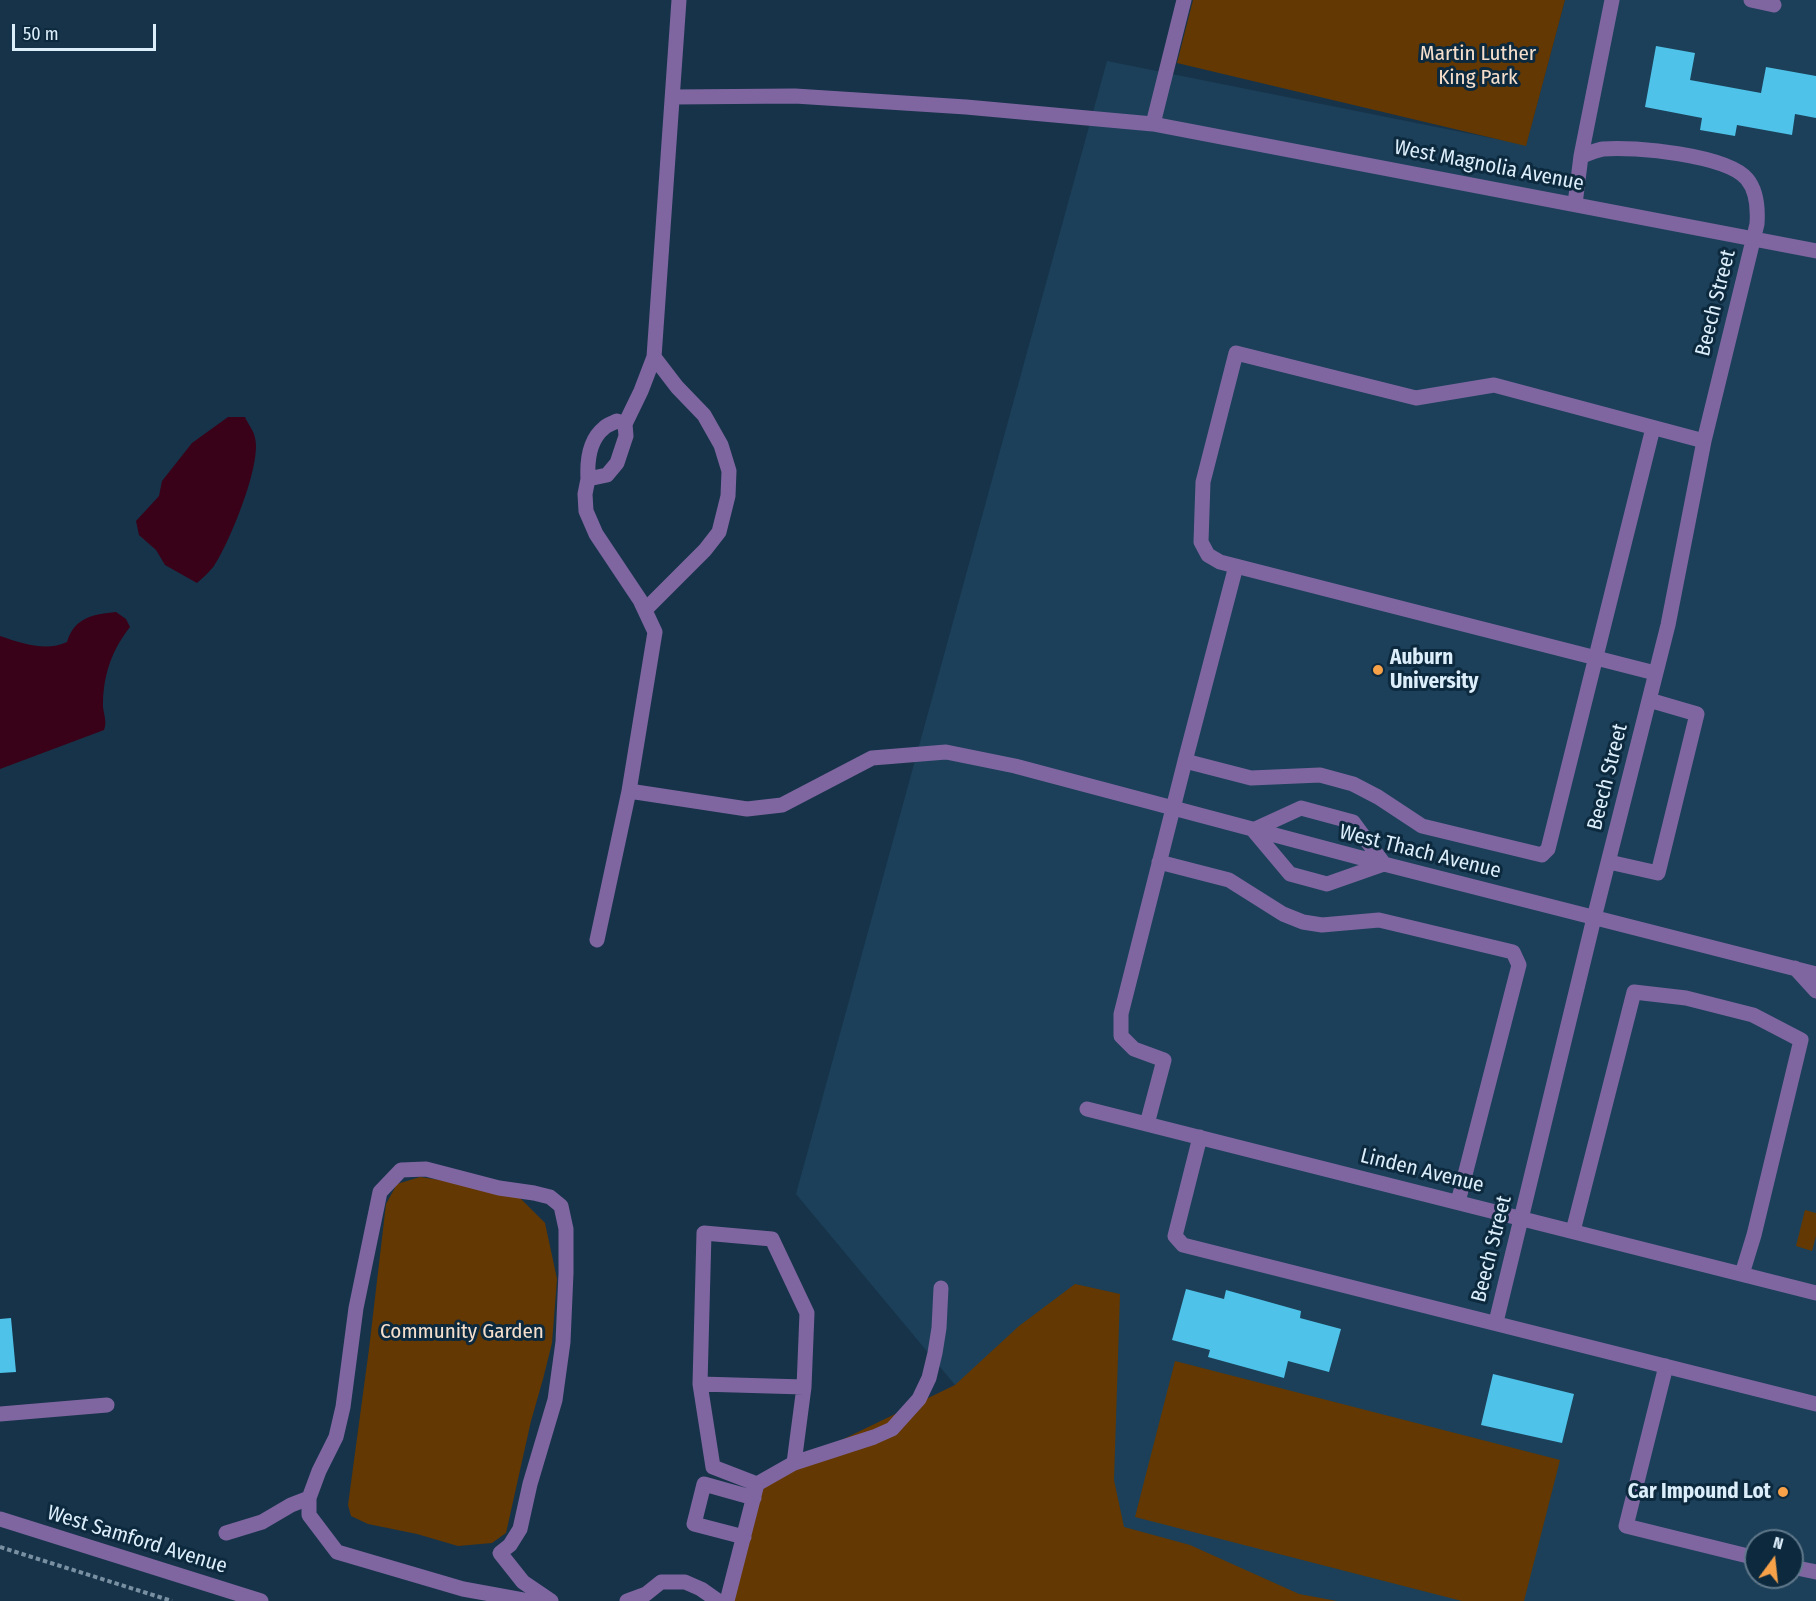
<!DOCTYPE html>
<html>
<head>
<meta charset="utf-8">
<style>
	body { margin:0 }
	#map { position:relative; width:1816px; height:1601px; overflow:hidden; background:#173349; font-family:"Fira Sans Condensed",sans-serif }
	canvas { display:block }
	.north { position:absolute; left:1744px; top:1529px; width:60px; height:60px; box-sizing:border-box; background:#0c293e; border:2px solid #60788a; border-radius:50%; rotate:15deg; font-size:16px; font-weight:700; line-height:24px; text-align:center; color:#ddeefb }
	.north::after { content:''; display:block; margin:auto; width:21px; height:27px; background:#f7a149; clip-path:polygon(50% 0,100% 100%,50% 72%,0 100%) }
	.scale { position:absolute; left:12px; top:24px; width:144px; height:27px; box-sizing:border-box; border:3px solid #ddeefb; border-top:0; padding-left:8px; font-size:18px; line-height:21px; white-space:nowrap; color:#ddeefb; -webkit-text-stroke:4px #0c293e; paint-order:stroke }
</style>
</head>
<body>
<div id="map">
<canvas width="1816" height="1601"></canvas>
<div class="north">N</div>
<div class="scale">50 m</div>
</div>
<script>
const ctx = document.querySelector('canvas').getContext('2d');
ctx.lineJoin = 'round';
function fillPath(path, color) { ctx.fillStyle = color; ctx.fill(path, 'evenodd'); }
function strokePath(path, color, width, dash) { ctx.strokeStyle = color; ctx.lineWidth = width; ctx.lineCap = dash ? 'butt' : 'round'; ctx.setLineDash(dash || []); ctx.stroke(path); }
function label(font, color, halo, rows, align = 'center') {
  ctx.font = font + ' "Fira Sans Condensed",sans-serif'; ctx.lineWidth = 6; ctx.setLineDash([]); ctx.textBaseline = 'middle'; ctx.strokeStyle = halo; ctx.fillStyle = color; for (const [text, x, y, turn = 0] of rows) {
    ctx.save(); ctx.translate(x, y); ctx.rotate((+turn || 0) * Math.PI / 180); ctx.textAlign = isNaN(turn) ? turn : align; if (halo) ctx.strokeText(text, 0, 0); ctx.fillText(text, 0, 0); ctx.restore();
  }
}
fillPath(new Path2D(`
	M1565,0H1816V1601H727L757,1484L955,1385L796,1194L1107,61L1526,145ZM1756,1541H1792V1577H1756Z`), '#1c4059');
fillPath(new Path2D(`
	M1193,0H1565L1526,146L1177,63Z
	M420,1177L513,1191L545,1223L557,1279L552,1343L543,1379L531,1421L506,1533L492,1543L458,1546L417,1534L368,1524L351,1516L348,1505L369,1349L386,1204L397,1184Z
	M1805,1210L1816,1213V1236L1812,1251L1796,1246Z
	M1075,1284L1120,1294L1114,1480L1124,1527L1190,1545L1299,1594L1337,1601H727L757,1484L794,1463L955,1385L1019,1326Z
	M1175,1361L1560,1460L1524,1601H1462L1135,1517Z`), '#643802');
fillPath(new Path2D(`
	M228,417H245C248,424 254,431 255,438C262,464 229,544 214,566C209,572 203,578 197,583L165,565L156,550L139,535L136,521L159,496L162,481L192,443Z
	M116,612L126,619L130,627C112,650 104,673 103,702C102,712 108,720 104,730L0,769V636C21,643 46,652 67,642C74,618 93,614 116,612Z`), '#390218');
fillPath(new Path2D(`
	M1656,46L1695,53L1690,80L1761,93L1766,67L1816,76V118L1795,114L1792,135L1737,125L1735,136L1700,130L1702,118L1645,107Z
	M1186,1289L1224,1299L1226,1290L1301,1311L1300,1318L1341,1329L1329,1372L1288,1361L1284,1378L1208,1357L1210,1350L1172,1340Z
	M11,1318L16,1372L0,1373V1319Z
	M1493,1374L1574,1394L1562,1443L1481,1425Z`), '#4ec2e8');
strokePath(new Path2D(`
	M0,1547L172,1601`), '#7990a2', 4, [4.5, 3]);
strokePath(new Path2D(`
	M1751,0L1774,5
	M673,97L795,96L966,107L1153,124L1816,251
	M1153,124L1184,0
	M1575,204L1581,156L1612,0
	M625,424L617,421C613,423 607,425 604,428C589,440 587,461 588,479L607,475L617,463L626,436L625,424L641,391L654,357L679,0
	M588,479L585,494L586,511L596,534L640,600L655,632L629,791L597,940
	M645,610L705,550L719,532L728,496L729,471L721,445L704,415L677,387L654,357
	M1655,673L1220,562L1208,555L1201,542L1203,482L1236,353L1416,398L1494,385L1704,441
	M1185,761L1236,566
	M629,791L747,809L782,805L872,758L946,752L1015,766L1384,864L1816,974
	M1301,808L1353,822L1384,864L1327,884L1290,874L1253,830Z
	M1159,862L1229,880L1283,914L1303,922L1322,925L1379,920L1513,952L1519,965L1458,1202
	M1609,862L1658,873L1697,714L1649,700
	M1795,968L1816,991
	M1087,1109L1816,1293
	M1147,1124L1164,1060L1134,1049L1121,1036V1014L1185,761L1251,778L1320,775L1353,784L1378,797L1422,826L1542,855L1548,849L1653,428
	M1200,1137L1175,1236L1183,1245L1816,1404
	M1573,1231L1634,992L1686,998L1753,1015L1801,1040L1754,1235L1742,1274
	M1496,1322L1594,918L1668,625L1704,441L1757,224C1758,209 1757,191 1747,179C1727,155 1634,146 1603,149C1596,150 1588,154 1581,156
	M1666,1366L1626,1526L1756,1558
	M700,1384L713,1467L757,1484
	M0,1414L107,1405
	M794,1463L874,1437L892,1429L919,1399L929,1378L935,1353L939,1328L941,1288
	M0,1519L261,1601
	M226,1533L262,1522L291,1505L309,1498
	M744,1537L694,1524L704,1484L754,1498
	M1792,1567L1816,1572
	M538,1601L523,1600L463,1589L337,1552L309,1515V1498L319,1471L336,1437L343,1407L356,1308L380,1192L401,1170L426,1169L499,1188L534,1193L550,1197L561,1206L566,1229V1273L563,1342L555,1400L530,1484L520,1529L510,1545L500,1553L523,1582L551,1601
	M627,1601L646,1594L661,1582H685L701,1589L718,1601
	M727,1601L757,1484L794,1463L804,1387L807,1313L772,1239L704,1233L700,1384L804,1387`), '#7f66a1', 15);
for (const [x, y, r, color] of [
	[1378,670,6,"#f7a149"],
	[1783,1492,6,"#f7a149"]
]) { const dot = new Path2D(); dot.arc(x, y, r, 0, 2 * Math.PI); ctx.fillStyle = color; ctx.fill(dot); strokePath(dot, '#0c293e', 2); }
label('21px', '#f5dfcc', '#0c293e', [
	["Martin Luther",1478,54],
	["King Park",1478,78],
	["Community Garden",462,1332]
]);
label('21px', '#ddeefb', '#0c293e', [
	["West Magnolia Avenue",1489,166,11],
	["Beech Street",1716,303,-76],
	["Beech Street",1608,777,-76],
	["West Thach Avenue",1420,852,14],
	["Linden Avenue",1422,1171,14],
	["Beech Street",1492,1249,-76],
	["West Samford Avenue",137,1540,17]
]);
label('bold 21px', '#ddeefb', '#0c293e', [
	["Auburn",1390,658],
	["University",1390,682],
	["Car Impound Lot",1771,1492,"right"]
], 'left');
</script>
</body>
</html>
